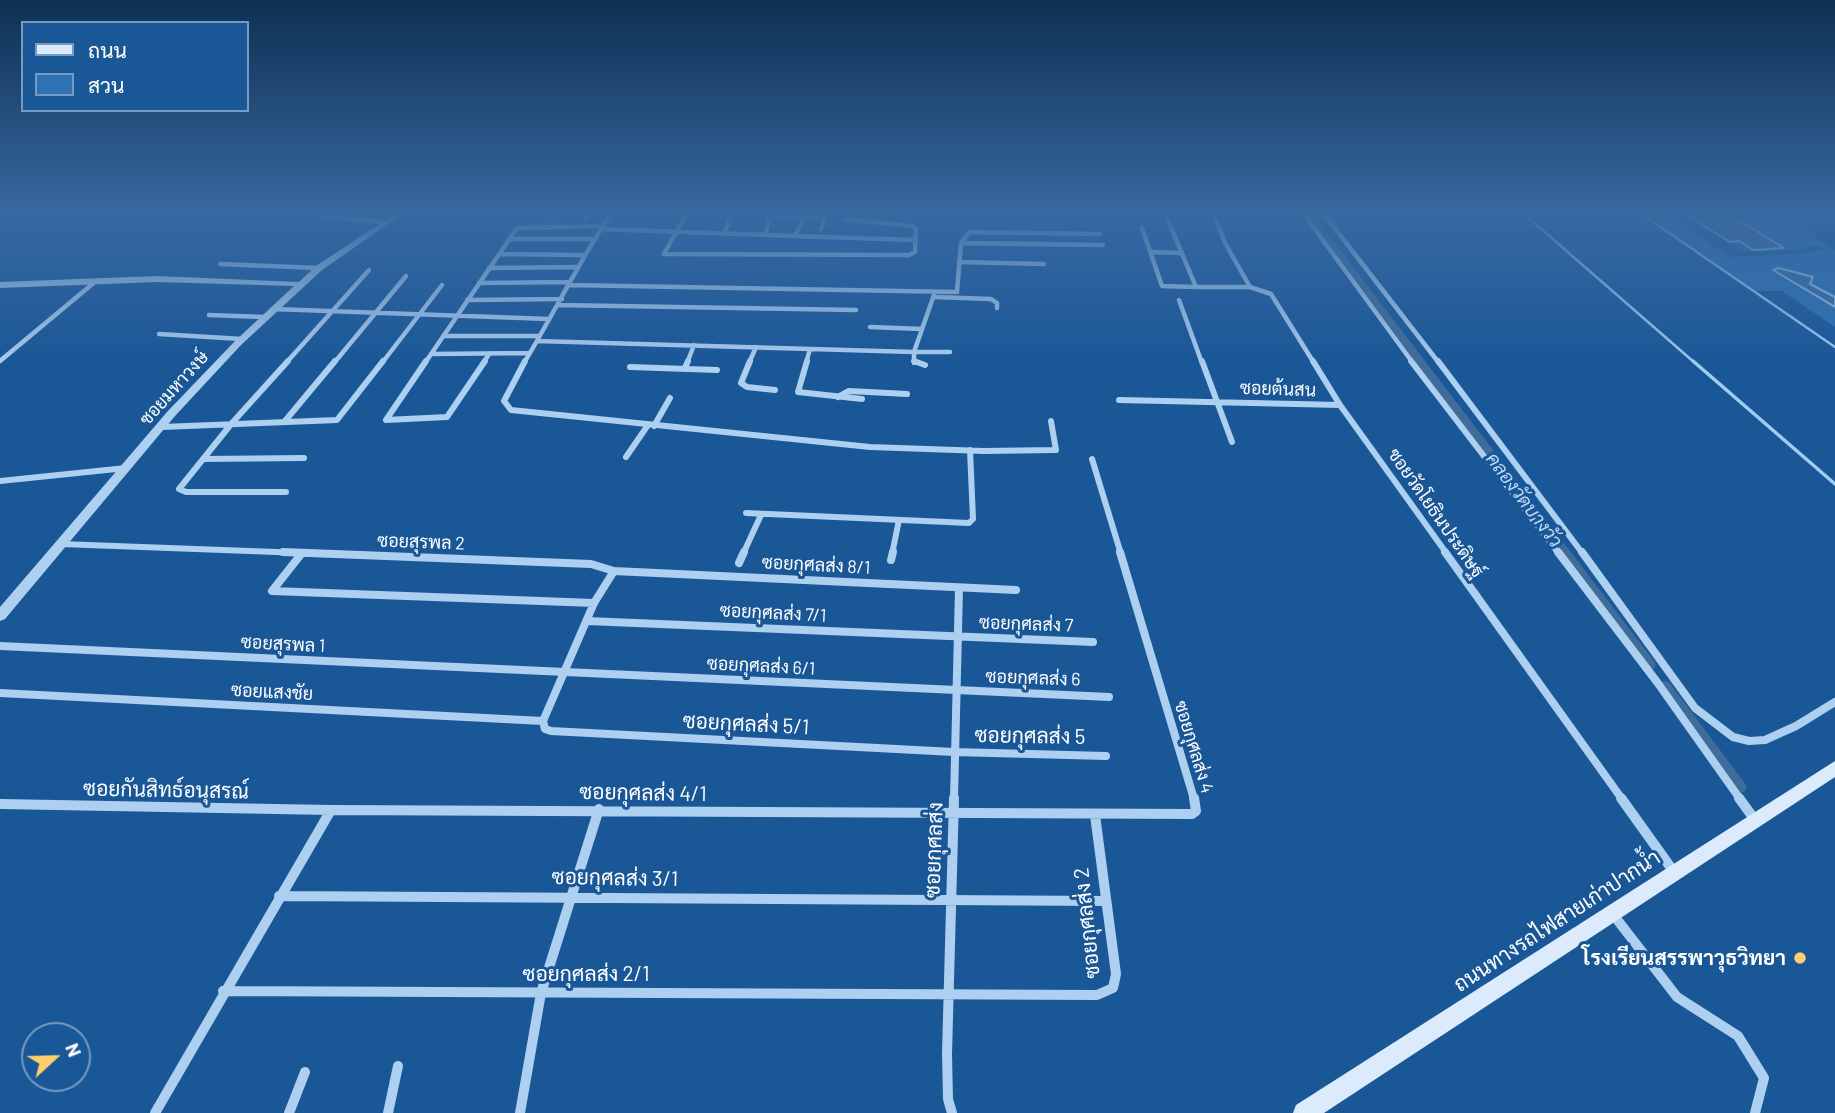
<!DOCTYPE html>
<html>
<head>
<meta charset="utf-8">
<style>
	body { margin:0 }
	#map { position:relative; width:1835px; height:1113px; overflow:hidden; background:#1a5797; font-family:Barlow,Sarabun,sans-serif }
	canvas { display:block }
	.legend { position:absolute; left:21px; top:21px; width:228px; height:91px; box-sizing:border-box; background:#1a5797; border:2px solid #769ac1; margin:0; padding:9px 12px; list-style:none; font-size:21px; color:#fff }
	.legend li { display:flex; align-items:center; gap:14px; height:35px }
	.legend b { width:35px; border:2px solid #769ac1 }
	.north { position:absolute; left:21px; top:1022px; width:70px; height:70px; box-sizing:border-box; background:#1a5797; border:2px solid #769ac1; border-radius:50%; rotate:68deg; font-size:19px; font-weight:700; line-height:28px; text-align:center; color:#fff }
	.north::after { content:''; display:block; margin:auto; width:24px; height:32px; background:#ffcd6d; clip-path:polygon(50% 0,100% 100%,50% 72%,0 100%) }
</style>
</head>
<body>
<div id="map">
<canvas width="1835" height="1113"></canvas>
<ul class="legend">
<li><b style="height:9px;background:#dcebfb"></b>ถนน</li>
<li><b style="height:19px;background:#2d72b5"></b>สวน</li>
</ul>
<div class="north">N</div>
</div>
<script>
const ctx = document.querySelector('canvas').getContext('2d');
ctx.lineJoin = 'round';
function fillPath(path, color) { ctx.fillStyle = color; ctx.fill(path, 'evenodd'); }
function strokePath(path, color, width, dash) { ctx.strokeStyle = color; ctx.lineWidth = width; ctx.lineCap = dash ? 'butt' : 'round'; ctx.setLineDash(dash || []); ctx.stroke(path); }
function label(font, color, halo, rows, align = 'center') {
  ctx.font = font + ' Barlow,Sarabun,sans-serif'; ctx.lineWidth = 6; ctx.setLineDash([]); ctx.textBaseline = 'middle'; ctx.strokeStyle = halo; ctx.fillStyle = color; for (const [text, x, y, turn = 0] of rows) {
    ctx.save(); ctx.translate(x, y); ctx.rotate((+turn || 0) * Math.PI / 180); ctx.textAlign = isNaN(turn) ? turn : align; if (halo) ctx.strokeText(text, 0, 0); ctx.fillText(text, 0, 0); ctx.restore();
  }
}
fillPath(new Path2D(`
	M1641,213H1664L1730,257L1807,253L1824,248L1813,246L1802,250L1746,252L1730,242L1739,241L1753,250L1783,248L1727,213C1738,213 1747,217 1760,217L1754,213L1777,215L1774,213C1785,215 1792,217 1804,217L1798,213L1835,215V221L1830,224L1834,228L1822,222L1798,223L1817,237L1814,238L1835,250V327L1782,291H1756Z`), '#2d72b5');
const water = new Path2D(`
	M1682,213H1727L1784,248L1753,250L1739,241L1730,242Z
	M1779,268L1813,277L1810,284L1835,297V307L1773,270Z`);
fillPath(water, '#406c99');
strokePath(water, '#a0cbf3', 2);
strokePath(new Path2D(`
	M1523,213L1695,363
	M1640,213L1835,347`), '#a0cbf3', 2.5);
strokePath(new Path2D(`
	M1693,361L1835,484`), '#a0cbf3', 3.5);
fillPath(new Path2D(`
	M1304,213H1312L1654,661L1656,665L1654,669H1644Z
	M1664,681L1669,682L1744,782L1747,787L1744,792L1739,793L1734,792L1659,690L1657,686L1659,682Z`), '#406c99');
strokePath(new Path2D(`
	M306,213L386,223
	M687,213L664,254L909,255L915,252L916,229L912,226L846,219
	M721,213L826,217L821,229
	M1165,213L1196,287H1250L1271,294L1314,363
	M1213,213L1225,243L1250,287
	M1303,213L1413,363
	M1323,213L1439,363
	M552,217L556,213
	M585,219L589,213
	M1142,228L1162,286L1196,287
	M601,229L795,236L805,215
	M724,234L732,213
	M765,235L771,214
	M795,236L916,240
	M510,239H596
	M961,243L1103,245
	M1151,252L1181,253
	M500,254L583,255
	M959,262L1044,264
	M220,264L319,268
	M489,268L576,267
	M479,283L569,282
	M569,285L957,292L961,243L969,232L1100,234
	M935,297L991,299L997,303V308
	M467,300L562,299
	M1179,300L1202,363
	M558,305L856,310
	M273,309L549,319
	M209,315L265,317
	M870,327L922,329
	M159,334L242,339
	M443,336H539
	M537,341L914,352L935,292
	M431,354L530,353
	M0,361L96,281
	M286,363L369,270
	M334,363L406,276
	M382,363L442,285
	M425,363L517,228L604,226
	M483,363L490,353
	M524,363C554,313 579,262 611,213
	M687,363L694,345
	M749,363L756,347
	M806,363L810,349
	M914,363V352H950`), '#adcff0', 4.5);
strokePath(new Path2D(`
	M426,361L386,420L447,417L485,361
	M525,361L504,401L511,410L870,447L984,451L1056,450L1051,421
	M750,361L741,383L747,387L775,390
	M807,361L798,392L862,399
	M914,361L925,365
	M1202,361L1232,442
	M1313,361L1340,405L1447,554
	M1411,361L1559,554
	M1438,361L1583,554
	M630,367L717,370
	M685,368L688,361
	M838,397L849,391L907,394
	M1119,400L1340,405
	M285,421L335,361
	M654,426L670,398
	M162,427L337,420L383,361
	M626,457L648,425
	M203,459L304,458
	M1092,459L1121,554
	M0,481L126,468
	M286,492H186L179,489L232,423L288,361
	M746,513L969,523L973,519L970,450
	M61,544L330,554
	M743,554L761,515
	M892,554L899,520`), '#adcff0', 6);
strokePath(new Path2D(`
	M283,552L591,564L614,571L594,603L543,721
	M1120,552L1194,799
	M1445,552L1622,799
	M1558,552L1657,682L1740,799
	M1582,552L1695,708L1733,737L1749,741L1765,740L1796,726L1835,702
	M302,553L272,591L594,603
	M891,560L893,552
	M739,563L744,552
	M614,571L1016,590
	M587,621L1093,642
	M0,646L1109,697
	M0,693L543,721
	M543,721L545,729L551,731L954,752L1106,756
	M954,799L959,588`), '#adcff0', 8);
strokePath(new Path2D(`
	M1621,798L1674,872
	M1739,798L1755,820
	M0,804L331,810L1192,814L1196,811L1194,798
	M279,896L1105,901
	M1612,913L1677,997L1738,1036L1764,1078L1755,1113
	M223,991L1097,995L1113,988L1116,974L1095,815
	M155,1113L331,810
	M289,1113L305,1072
	M388,1113L398,1066
	M520,1113L541,993L599,809
	M952,1113L948,1099L947,1054L954,798`), '#adcff0', 10);
fillPath(new Path2D(`
	M396,213H404L322,270L241,345L175,416L5,619L0,621V607L167,412L235,341L294,286L157,282L0,288V282L157,276L299,282L316,266Z`), '#adcff0');
fillPath(new Path2D(`
	M1835,761V777L1324,1113H1293L1296,1105Z`), '#dcebfb');
const sky = ctx.createLinearGradient(0, 0, 0, 368);
sky.addColorStop(0, '#0e3053');
sky.addColorStop(0.58, '#3869a1');
sky.addColorStop(1, '#3869a100');
ctx.fillStyle = sky;
ctx.fillRect(0, 0, 1835, 368);
for (const [x, y, r, color] of [
	[1800,958,7,"#ffcd6d"]
]) { const dot = new Path2D(); dot.arc(x, y, r, 0, 2 * Math.PI); ctx.fillStyle = color; ctx.fill(dot); strokePath(dot, '#1a5797', 2.5); }
label('18px', '#fff', '#1a5797', [
	["ซอยมหาวงษ์",174,388,-48],
	["ซอยต้นสน",1278,389,2],
	["ซอยวัดโยธินประดิษฐ์",1436,513,55],
	["ซอยสุรพล 2",421,542,2],
	["ซอยกุศลส่ง 8/1",816,565,3],
	["ซอยกุศลส่ง 7/1",773,613,3],
	["ซอยกุศลส่ง 7",1026,624,2],
	["ซอยสุรพล 1",283,644,3],
	["ซอยกุศลส่ง 6/1",761,666,3],
	["ซอยกุศลส่ง 6",1033,678,2],
	["ซอยแสงชัย",272,692,3],
	["ซอยกุศลส่ง 4",1194,747,73]
]);
label('italic 19px', '#bad9f7', '#1a5797', [
	["คลองวัดบางวัว",1524,500,53]
]);
label('21px', '#fff', '#1a5797', [
	["ซอยกุศลส่ง 5/1",746,724,3],
	["ซอยกุศลส่ง 5",1030,736,1],
	["ซอยกันสิทธ์อนุสรณ์",166,790,1],
	["ซอยกุศลส่ง 4/1",643,793,1],
	["ซอยกุศลส่ง",934,850,-88],
	["ซอยกุศลส่ง 3/1",615,878,1],
	["ถนนทางรถไฟสายเก่าปากน้ำ",1557,921,-33],
	["ซอยกุศลส่ง 2",1087,923,-96],
	["ซอยกุศลส่ง 2/1",586,974]
]);
label('bold 21px', '#fff', '#1a5797', [
	["โรงเรียนสรรพาวุธวิทยา",1786,958]
], 'right');
</script>
</body>
</html>
